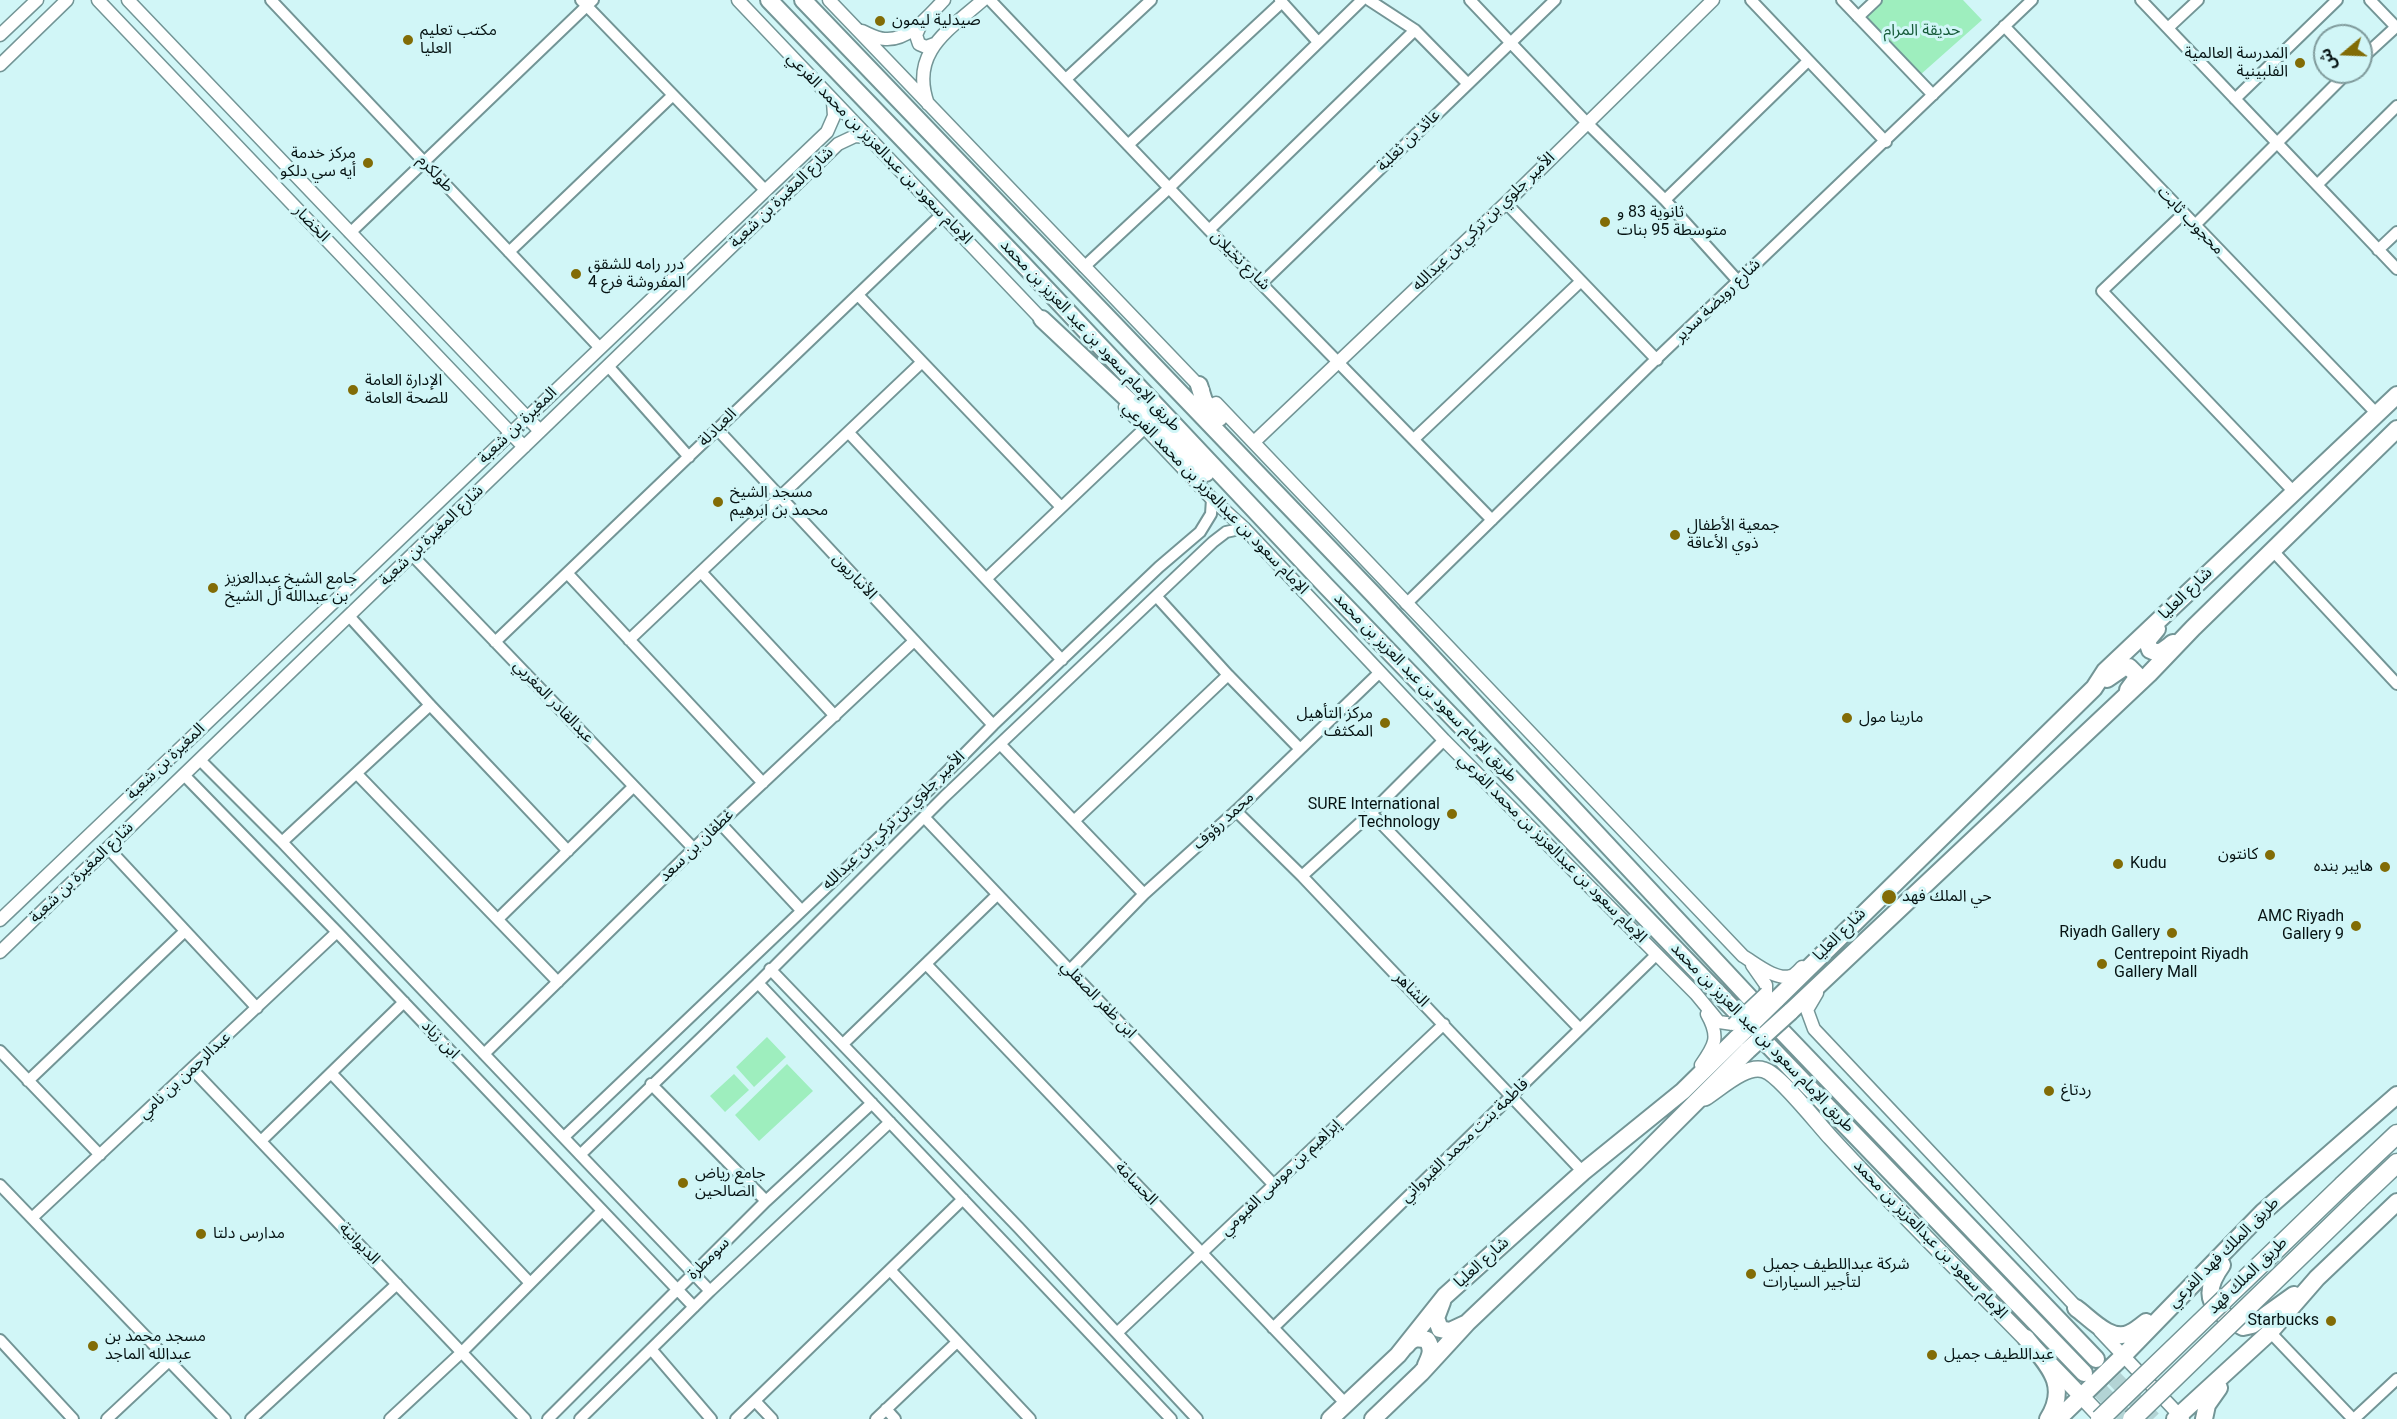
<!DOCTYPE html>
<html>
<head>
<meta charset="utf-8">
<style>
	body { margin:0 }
	#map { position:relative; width:2397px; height:1419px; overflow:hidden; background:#d1f6f7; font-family:Roboto,"Noto Sans Arabic",sans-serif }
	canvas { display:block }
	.north { position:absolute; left:2313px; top:24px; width:60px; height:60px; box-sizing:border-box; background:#d1f6f7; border:2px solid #809b9c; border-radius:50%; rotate:251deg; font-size:16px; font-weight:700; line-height:24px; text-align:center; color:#061313 }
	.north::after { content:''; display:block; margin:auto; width:21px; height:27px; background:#826c06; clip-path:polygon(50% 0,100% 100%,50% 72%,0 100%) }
</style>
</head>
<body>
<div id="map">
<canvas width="2397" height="1419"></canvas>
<div class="north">ش</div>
</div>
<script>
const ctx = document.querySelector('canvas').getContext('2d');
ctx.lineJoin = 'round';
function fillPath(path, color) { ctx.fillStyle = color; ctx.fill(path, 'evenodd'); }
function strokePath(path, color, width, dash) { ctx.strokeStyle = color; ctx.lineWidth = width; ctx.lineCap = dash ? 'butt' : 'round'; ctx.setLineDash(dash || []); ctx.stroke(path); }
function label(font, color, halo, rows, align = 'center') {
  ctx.font = font + ' Roboto,"Noto Sans Arabic",sans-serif'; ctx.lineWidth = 6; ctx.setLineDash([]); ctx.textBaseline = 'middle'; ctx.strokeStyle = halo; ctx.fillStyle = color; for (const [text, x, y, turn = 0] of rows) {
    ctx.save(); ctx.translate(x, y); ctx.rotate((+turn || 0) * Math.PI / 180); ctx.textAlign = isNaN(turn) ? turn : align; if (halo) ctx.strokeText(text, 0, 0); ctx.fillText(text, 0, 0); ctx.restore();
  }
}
fillPath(new Path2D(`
	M1882,0H1963L1982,20L1920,75L1864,18Z
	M767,1037L786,1057L754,1087L736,1067Z
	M787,1064L813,1091L759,1141L735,1115Z
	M734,1074L749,1090L725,1112L710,1096Z`), '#9eeebe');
strokePath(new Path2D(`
	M2098,1361L2153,1419
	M2084,1374L2128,1419`), '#b3d4d5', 16, [16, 8]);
const minor = new Path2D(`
	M271,0L600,348
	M581,0L765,190
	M990,0L1209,230L1492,520
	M1280,0L1318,42
	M1369,0L1415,30L1468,84
	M1470,0L1587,123L1665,200L1738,281
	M1751,0L1886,142
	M1842,0L1933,95
	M2141,0L2397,269
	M2370,0L2396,27
	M1858,17L1876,0
	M2004,26L2377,414
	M2168,28L2198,0
	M2361,59L2397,26
	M1066,79L1151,0
	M2235,99L2337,0
	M1128,145L1282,2
	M2317,185L2397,106
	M1665,200L1808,61
	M1506,203L1657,360
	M2183,214L2102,291L2293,491
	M2194,226L2348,72
	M1209,230L1415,30
	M350,233L593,0
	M2378,250L2397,232
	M509,252L673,95
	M1084,267L1169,188L1362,0
	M1262,283L1555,0
	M858,295L1061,507
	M608,366L689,457
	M717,429L993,725
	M849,433L1062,660
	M1414,439L1580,282
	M2273,551L2397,684
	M412,555L694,849
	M701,572L835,716
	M568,574L763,783
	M987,578L1145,428
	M1157,597L1228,675L1300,749
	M1406,604L1649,366L2032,0
	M349,616L430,705L568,851
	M629,640L922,362
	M495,642L941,215
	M1001,745L1144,894
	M200,760L282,842L710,1291
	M357,774L558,982
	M184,775L337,932L694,1307
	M1236,811L1302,876L1583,1172
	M1371,813L1580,1029
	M924,817L1273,1184
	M1074,821L1228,675
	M720,823L801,910
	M282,842L430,705
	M108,848L257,1008
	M1302,876L1371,813L1444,740
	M499,918L633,787
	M926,964L1346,1404
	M770,969L1018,1227L1197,1419
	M1070,970L1144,894L1236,811L1380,672
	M758,983L1171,1419
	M844,1043L997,895
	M0,1051L100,1155
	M484,1054L720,823L914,641
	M192,1069L525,1419
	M332,1074L530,1283
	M28,1081L185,931
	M651,1084L766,1201
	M564,1137L934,785L993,725L1159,567L1200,532L1211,514L1212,499
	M261,1141L404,1002
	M581,1154L758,983L944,797L1213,542L1226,532L1244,528
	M0,1185L225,1419
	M32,1218L337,932
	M891,1271L1030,1419
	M1273,1328L1656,955
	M1118,1332L1444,1024
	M2270,1332L2353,1419
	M0,1340L73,1419
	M651,1349L711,1419
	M755,1401L772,1419
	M886,1409L895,1419
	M107,1419L169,1361
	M251,1419L397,1284
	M390,1419L462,1352L602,1211
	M548,1419L766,1201L872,1103
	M580,1419L710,1291L890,1122
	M736,1419L963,1199
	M876,1419L957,1342
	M2354,1419L2397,1379`);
const tertiary = new Path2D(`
	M98,0L524,447
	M128,0L540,431
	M738,0L1047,325
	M829,0L1203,390
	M920,26L916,35L919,44L926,47L934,44
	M862,31C869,34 877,39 885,39C909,41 929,15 944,0
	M0,35L37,0
	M0,65L67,0
	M928,104C909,52 949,30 983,0
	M1216,403L1743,956C1755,963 1776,981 1791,976C1795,975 1799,970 1802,967
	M1125,407L1212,499L1244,528L1444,740L1696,994L1719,1022L1733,1024
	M1254,442L1506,203L1713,0
	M0,920L827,132L834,116L833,101
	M0,952L838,144L855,136L867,137
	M1752,965L1766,985V993
	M1817,993L1807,1010L1814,1029L2081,1312
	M1701,1065C1715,1045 1720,1037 1707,1014
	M2100,1331L2183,1419`);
const secondary = new Path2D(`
	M1705,1098C1721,1088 1746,1064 1764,1070C1779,1074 1818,1124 1831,1138C1919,1234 2014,1324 2103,1419`);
const primary = new Path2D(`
	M769,0L1021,262L1326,586L2084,1373
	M803,0L1373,594L1750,998L2096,1359
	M1042,319L1206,473
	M1199,385L1204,401L1219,418
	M2157,629L2147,641L2150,650C2160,656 2166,648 2173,643
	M2107,679L2123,668L2129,667L2136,674V679L2128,690
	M1776,1000L2094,688L2105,671L2397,395
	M1790,1012L2149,674L2193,628L2397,429
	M2222,1265C2199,1297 2212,1310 2243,1327L2252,1325L2294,1295
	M1442,1302L1436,1318L1440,1329L1450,1331L1465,1324
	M2076,1308C2090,1318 2111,1343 2130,1333C2135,1331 2141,1326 2146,1322
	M2026,1338C2047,1365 2070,1384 2048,1419
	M1406,1346C1412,1338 1417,1337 1427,1340C1433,1349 1431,1355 1426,1365
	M1330,1419L1398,1355L1445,1296L1583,1172L1683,1091L1737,1038
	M1373,1419L1421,1373L1467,1323L1635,1163L1748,1050
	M2058,1419L2124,1355L2263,1212L2397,1095
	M2175,1419L2270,1332L2317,1278L2397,1202
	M2204,1419L2207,1405L2219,1388`);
const motorway = new Path2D(`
	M2343,1185L2397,1134
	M2358,1200L2397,1163`);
strokePath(minor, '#739596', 14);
strokePath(tertiary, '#739596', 15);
strokePath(secondary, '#739596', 18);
strokePath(primary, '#739596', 20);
strokePath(motorway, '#739596', 21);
strokePath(minor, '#fff', 10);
strokePath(tertiary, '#fff', 12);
strokePath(secondary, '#fff', 15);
strokePath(primary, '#fff', 16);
strokePath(motorway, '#fff', 18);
const tertiaryBridge = new Path2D(`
	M1733,1024L1766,993`);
const primaryBridge = new Path2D(`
	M1737,1038L1776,1000
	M1748,1050L1790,1012`);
const motorwayBridge = new Path2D(`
	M2100,1419L2343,1185
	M2132,1419L2358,1200`);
strokePath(tertiaryBridge, '#739596', 15, []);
strokePath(primaryBridge, '#739596', 20, []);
strokePath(motorwayBridge, '#739596', 21, []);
strokePath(tertiaryBridge, '#fff', 12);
strokePath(primaryBridge, '#fff', 16);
strokePath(motorwayBridge, '#fff', 18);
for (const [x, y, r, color] of [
	[880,21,6,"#826c06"],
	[408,40,6,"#826c06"],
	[2300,63,6,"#826c06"],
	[368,163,6,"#826c06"],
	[1605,222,6,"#826c06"],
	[576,274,6,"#826c06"],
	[353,390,6,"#826c06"],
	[718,502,6,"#826c06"],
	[1675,535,6,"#826c06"],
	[213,588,6,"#826c06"],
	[1847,718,6,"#826c06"],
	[1385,723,6,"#826c06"],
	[1452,814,6,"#826c06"],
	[2270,855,6,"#826c06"],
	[2118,864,6,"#826c06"],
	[2385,867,6,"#826c06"],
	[1889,897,8,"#826c06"],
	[2356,926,6,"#826c06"],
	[2172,933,6,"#826c06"],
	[2102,964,6,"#826c06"],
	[2049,1091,6,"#826c06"],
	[683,1183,6,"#826c06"],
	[201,1234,6,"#826c06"],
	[1751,1274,6,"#826c06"],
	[2331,1321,6,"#826c06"],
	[93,1346,6,"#826c06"],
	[1932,1355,6,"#826c06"]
]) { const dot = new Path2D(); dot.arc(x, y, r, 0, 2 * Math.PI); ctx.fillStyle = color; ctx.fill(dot); strokePath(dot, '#d1f6f7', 2); }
label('16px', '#061313', '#d1f6f7', [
	["صيدلية ليمون",892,21],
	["مكتب تعليم",420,31],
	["العليا",420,49],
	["المدرسة العالمية",2288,54,"right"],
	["الفلبينية",2288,72,"right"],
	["مركز خدمة",356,154,"right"],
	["أيه سي دلكو",356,172,"right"],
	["ثانوية 83 و",1617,213],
	["متوسطة 95 بنات",1617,231],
	["درر رامه للشقق",588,265],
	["المفروشة فرع 4",588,283],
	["الإدارة العامة",365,381],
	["للصحة العامة",365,399],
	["مسجد الشيخ",730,493],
	["محمد بن ابرهيم",730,511],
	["جمعية الأطفال",1687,526],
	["ذوي الأعاقة",1687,544],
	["جامع الشيخ عبدالعزيز",225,579],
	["بن عبدالله أل الشيخ",225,597],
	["مركز التأهيل",1373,714,"right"],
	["المكثف",1373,732,"right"],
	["مارينا مول",1859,718],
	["SURE International",1440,805,"right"],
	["Technology",1440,823,"right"],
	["كانتون",2258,855,"right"],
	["Kudu",2130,864],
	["هايبر بنده",2373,867,"right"],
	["حي الملك فهد",1902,897],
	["AMC Riyadh",2344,917,"right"],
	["Gallery 9",2344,935,"right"],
	["Riyadh Gallery",2160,933,"right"],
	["Centrepoint Riyadh",2114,955],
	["Gallery Mall",2114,973],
	["ردتاغ",2061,1091],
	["جامع رياض",695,1174],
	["الصالحين",695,1192],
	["مدارس دلتا",213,1234],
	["شركة عبداللطيف جميل",1763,1265],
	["لتأجير السيارات",1763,1283],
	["Starbucks",2319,1321,"right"],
	["مسجد محمد بن",105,1337],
	["عبدالله الماجد",105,1355],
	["عبداللطيف جميل",1944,1355]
], 'left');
label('16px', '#185c3b', '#d1f6f7', [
	["حديقة المرام",1922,31]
]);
label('16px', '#061313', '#d1f6f7', [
	["عائذ بن ثعلبة",1409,141,-44],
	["الإمام سعود بن عبدالعزيز بن محمد الفرعي",879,149,46],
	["طولكرم",435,174,47],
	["شارع المغيرة بن شعبة",782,198,-44],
	["محجوب ثابت",2190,221,46],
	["الأمير جلوي بن تركي بن عبدالله",1484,222,-44],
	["الخضار",311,224,46],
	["شارع نخيلان",1240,261,45],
	["شارع رويضة سدير",1718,301,-44],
	["طريق الإمام سعود بن عبد العزيز بن محمد",1090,336,47],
	["المغيرة بن شعبة",518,426,-44],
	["العبادلة",718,428,-45],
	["الإمام سعود بن عبدالعزيز بن محمد الفرعي",1215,499,46],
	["شارع المغيرة بن شعبة",432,536,-44],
	["الأنباريون",854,577,47],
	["شارع العليا",2186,594,-44],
	["طريق الإمام سعود بن عبد العزيز بن محمد",1425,688,46],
	["عبدالقادر المغربي",553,702,46],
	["المغيرة بن شعبة",166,762,-44],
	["الأمير جلوي بن تركي بن عبدالله",894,821,-44],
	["محمد رؤوف",1224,821,-43],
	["غطفان بن سعد",697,846,-44],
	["الإمام سعود بن عبدالعزيز بن محمد الفرعي",1552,849,45],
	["شارع المغيرة بن شعبة",82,873,-44],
	["شارع العليا",1840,935,-45],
	["الشاهر",1411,990,46],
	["ابن ظفر الصقلي",1098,1000,46],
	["طريق الإمام سعود بن عبد العزيز بن محمد",1762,1038,46],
	["ابن زياد",440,1040,46],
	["عبدالرحمن بن نامي",185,1076,-43],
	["فاطمة بنت محمد القيرواني",1465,1141,-44],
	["إبراهيم بن موسى الفيومي",1281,1178,-44],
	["الحسامة",1136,1184,46],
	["الإمام سعود بن عبدالعزيز بن محمد",1930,1240,46],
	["الديوانية",359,1244,46],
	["طريق الملك فهد الفرعي",2224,1253,-45],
	["سومطرة",709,1259,-45],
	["شارع العليا",1482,1263,-42],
	["طريق الملك فهد",2248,1276,-44]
]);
</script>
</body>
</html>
